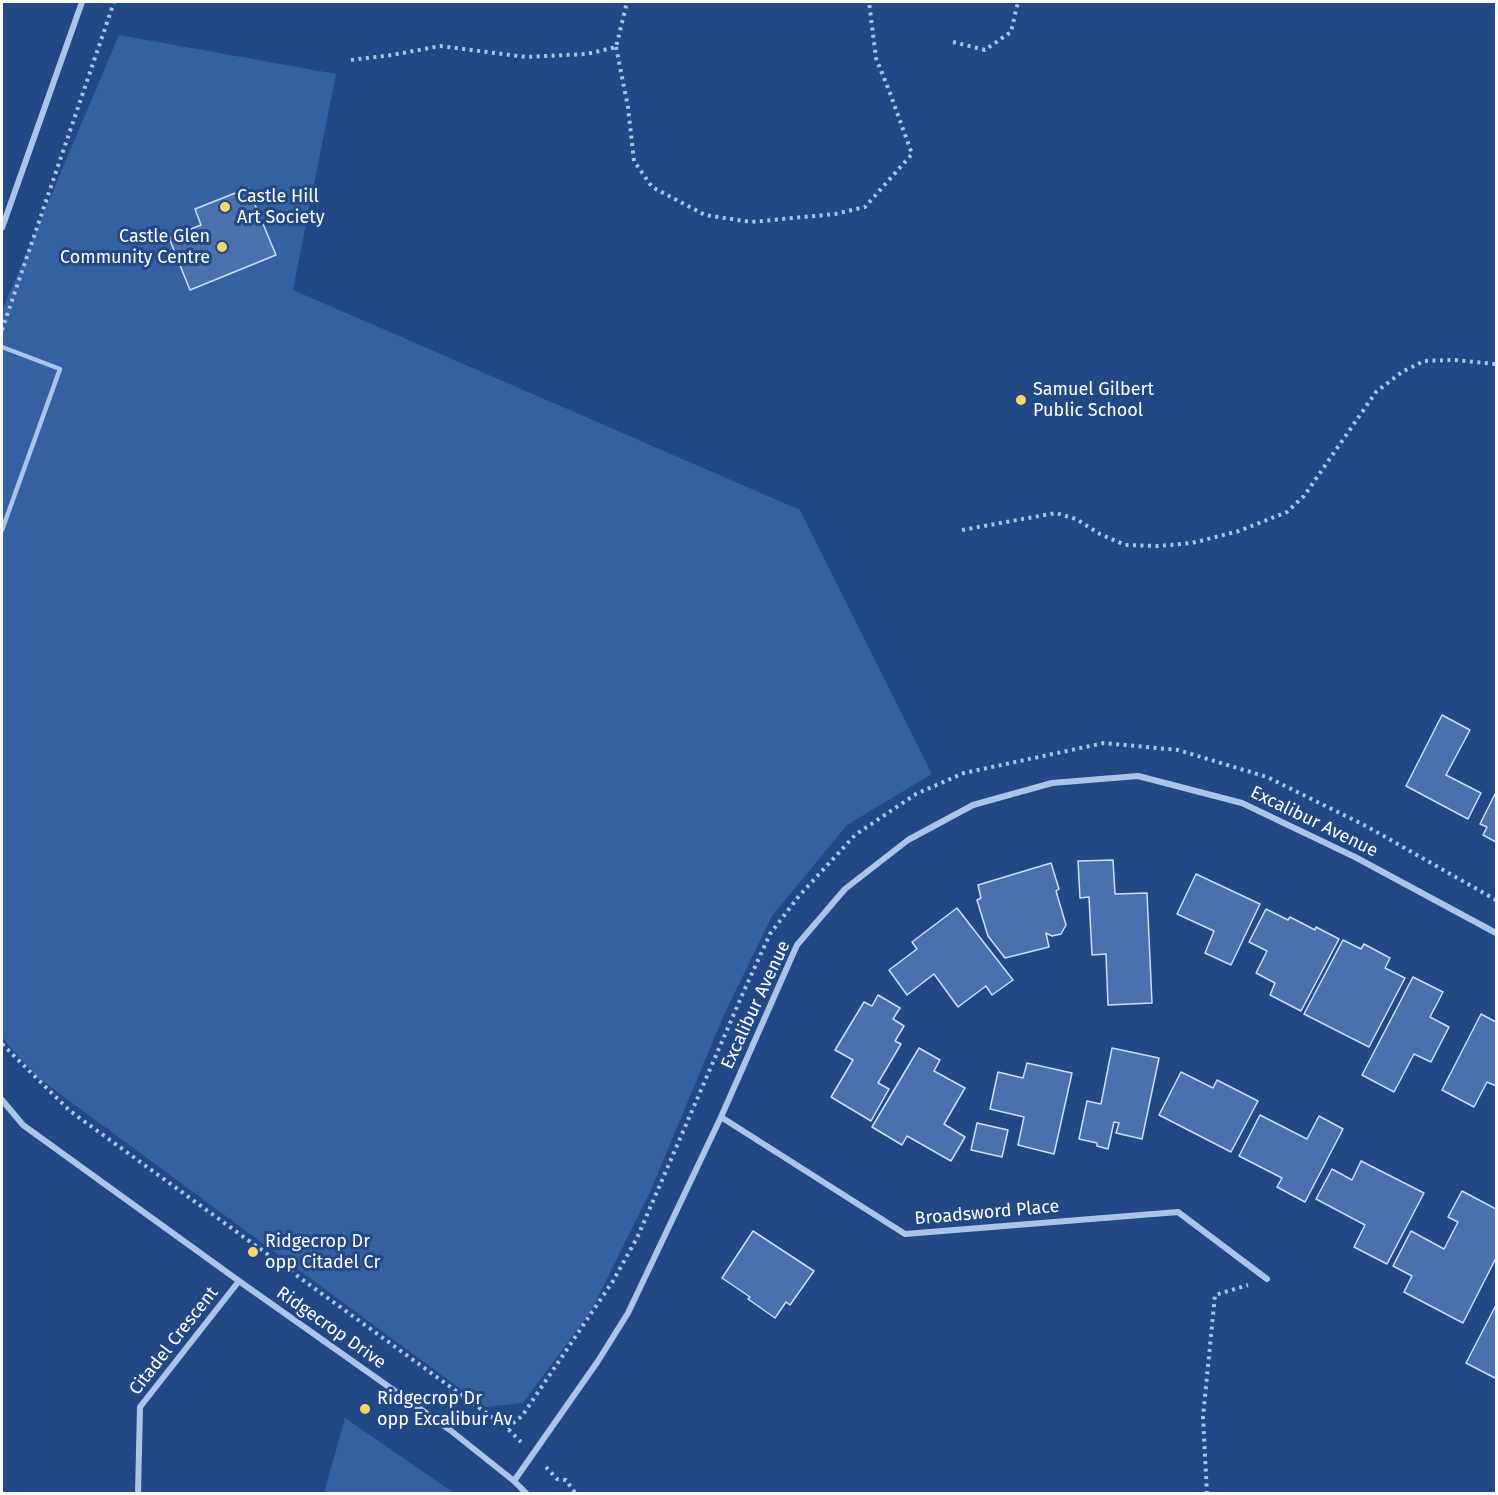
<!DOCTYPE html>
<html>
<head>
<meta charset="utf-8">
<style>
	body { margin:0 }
	#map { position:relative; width:1498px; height:1495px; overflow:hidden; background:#224885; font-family:"Fira Sans",sans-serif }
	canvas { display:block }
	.frame { position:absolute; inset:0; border:3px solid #fff; pointer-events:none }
</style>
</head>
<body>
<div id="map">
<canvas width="1498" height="1495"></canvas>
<div class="frame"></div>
</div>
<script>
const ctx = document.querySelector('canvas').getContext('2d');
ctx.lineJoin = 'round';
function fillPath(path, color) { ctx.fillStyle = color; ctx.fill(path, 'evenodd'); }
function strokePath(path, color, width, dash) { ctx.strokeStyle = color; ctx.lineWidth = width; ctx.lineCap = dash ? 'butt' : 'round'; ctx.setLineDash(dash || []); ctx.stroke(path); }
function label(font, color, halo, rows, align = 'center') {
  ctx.font = font + ' "Fira Sans",sans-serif'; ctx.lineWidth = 6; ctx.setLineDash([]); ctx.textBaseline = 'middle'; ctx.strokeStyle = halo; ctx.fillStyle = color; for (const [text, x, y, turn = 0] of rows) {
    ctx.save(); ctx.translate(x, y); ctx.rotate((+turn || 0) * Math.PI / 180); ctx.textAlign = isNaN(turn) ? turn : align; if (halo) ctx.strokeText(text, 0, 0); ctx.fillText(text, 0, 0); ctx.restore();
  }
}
fillPath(new Path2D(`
	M119,35L336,74L293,290L800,510L932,774L847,825L772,916L724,1015L650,1192L591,1311L523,1403L485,1407L37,1077L2,1038V311Z
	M345,1418L454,1493H324Z`), '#3561a2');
const building = new Path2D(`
	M248,188L276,255L190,290L169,238L201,225L195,209Z
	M1442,715L1470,730L1446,775L1481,793L1468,819L1406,786Z
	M1496,792V842L1483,835L1487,827L1480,824Z
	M1113,860L1115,894L1147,893L1152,1003L1108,1005L1106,954L1092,955L1089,897L1080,898L1078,861Z
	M1051,863L1059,889L1056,891L1066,925L1061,934L1052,936L1046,933L1049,947L1005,958L988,936L977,900L981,898L978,885Z
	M1196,874L1260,904L1231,965L1205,953L1214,931L1177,914Z
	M957,908L1013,980L992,995L986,986L958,1007L934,974L907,995L889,970L917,949L912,942Z
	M1266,909L1288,920L1290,917L1315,930L1316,927L1339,939L1301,1011L1270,995L1275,983L1256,973L1267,951L1249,942Z
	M1343,940L1361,949L1364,944L1390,958L1385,968L1405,978L1369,1047L1304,1014Z
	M1413,977L1443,992L1430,1017L1449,1027L1431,1062L1414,1054L1394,1092L1362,1075Z
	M878,995L900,1008L893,1019L904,1026L895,1041L901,1044L878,1083L889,1089L871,1121L831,1097L853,1060L835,1050L864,1002L872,1006Z
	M1481,1014L1496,1022V1086L1487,1082L1474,1107L1442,1090Z
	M919,1048L940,1060L934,1071L965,1088L944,1124L965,1137L951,1161L907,1136L902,1145L872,1127Z
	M1112,1048L1159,1058L1142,1139L1116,1133L1119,1123L1114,1122L1108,1149L1097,1146V1143L1079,1139L1087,1101L1101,1104Z
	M1027,1063L1072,1073L1054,1154L1018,1145L1024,1117L990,1109L998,1072L1023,1078Z
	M1181,1072L1213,1088L1217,1080L1258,1101L1231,1152L1159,1115Z
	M1260,1115L1307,1139L1319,1116L1343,1129L1305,1202L1277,1187L1282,1178L1239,1156Z
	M977,1123L1008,1130L1002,1157L971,1150Z
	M1361,1161L1424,1193L1387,1264L1354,1247L1365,1225L1316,1199L1332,1169L1352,1180Z
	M1462,1191L1496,1209V1258L1463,1323L1404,1292L1412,1276L1393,1266L1411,1231L1444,1249L1458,1222L1448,1217Z
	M753,1231L814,1271L790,1305L786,1302L775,1318L748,1299L750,1297L722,1278Z
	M1496,1305V1376L1495,1378L1466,1363Z`);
fillPath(building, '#4a71ae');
strokePath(building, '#cfdff7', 1.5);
strokePath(new Path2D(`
	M953,42L985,50L1011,32L1018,2
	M616,47L628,107L634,161L652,187L705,215L751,222L835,214L865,207L912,154L890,93L876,58L869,2
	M351,60L392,55L440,46L526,57L587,54L616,47L627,2
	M2,330L114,2
	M962,530L1056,513L1076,519L1100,534L1125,545L1158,546L1192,543L1239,531L1287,512L1304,496L1376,392L1402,372L1424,361L1454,360L1496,364
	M2,1044L70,1111L507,1428L521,1442
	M507,1428L522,1416L613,1281L637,1238L743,993L770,934L799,896L855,835L916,794L964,773L1104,743L1178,750L1267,777L1366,826L1496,900
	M546,1467L557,1479L566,1480L576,1494
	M1207,1494L1203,1417L1215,1295L1248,1285`), '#abc4e9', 4, [3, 4.5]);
strokePath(new Path2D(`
	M2,347L60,369L2,530`), '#abc4e9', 4.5);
strokePath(new Path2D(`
	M2,228L82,2
	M2,1100L23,1125L239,1281L450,1430L514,1481L527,1494
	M721,1117L905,1234L1178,1212L1267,1279
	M514,1481L598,1361L628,1313L721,1117L797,945L845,889L908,840L973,805L1052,783L1138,776L1242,803L1355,857L1496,933
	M138,1494L140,1407L239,1281`), '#abc4e9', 6);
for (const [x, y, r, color] of [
	[225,207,6,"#f5d56c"],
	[222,247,6,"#f5d56c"],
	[1021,400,6,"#f5d56c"],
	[253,1252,6,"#f5d56c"],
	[365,1409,6,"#f5d56c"]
]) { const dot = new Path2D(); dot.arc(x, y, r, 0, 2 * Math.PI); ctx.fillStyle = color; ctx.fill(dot); strokePath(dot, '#224885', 2); }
label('18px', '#fff', '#224885', [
	["Castle Hill",237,197],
	["Art Society",237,218],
	["Castle Glen",210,237,"right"],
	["Community Centre",210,258,"right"],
	["Samuel Gilbert",1033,390],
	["Public School",1033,411],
	["Ridgecrop Dr",265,1242],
	["opp Citadel Cr",265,1263],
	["Ridgecrop Dr",377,1399],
	["opp Excalibur Av",377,1420]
], 'left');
label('18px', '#fff', '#224885', [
	["Excalibur Avenue",1314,822,26],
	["Excalibur Avenue",756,1005,-65],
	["Broadsword Place",987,1213,-5],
	["Ridgecrop Drive",331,1328,35],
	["Citadel Crescent",174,1341,-52]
]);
</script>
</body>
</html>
